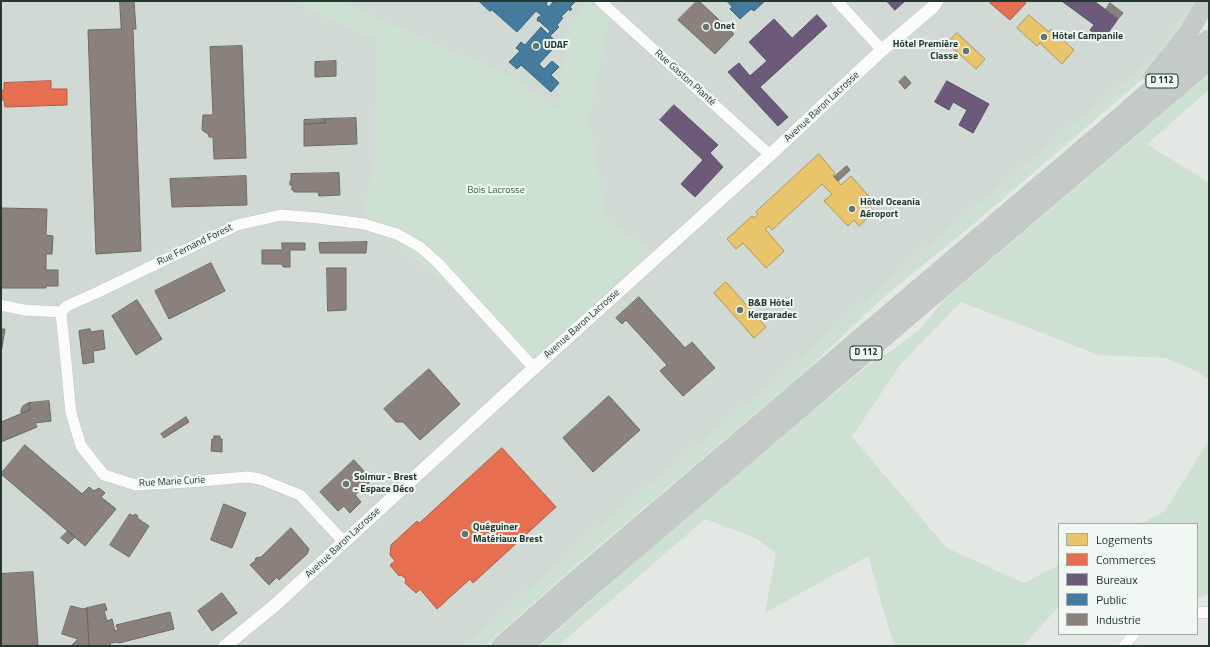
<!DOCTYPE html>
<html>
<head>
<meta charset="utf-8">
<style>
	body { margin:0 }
	#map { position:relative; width:1210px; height:647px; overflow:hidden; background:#e3e8e5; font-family:"Titillium Web",sans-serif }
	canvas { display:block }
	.frame { position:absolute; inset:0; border:2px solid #233830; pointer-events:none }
	.legend { position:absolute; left:1058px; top:523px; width:140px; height:112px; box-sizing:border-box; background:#f1f7f3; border:1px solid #9faba5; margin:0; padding:5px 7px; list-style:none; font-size:12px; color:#233830 }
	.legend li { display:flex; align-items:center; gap:8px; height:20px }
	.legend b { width:20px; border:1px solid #9faba5 }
</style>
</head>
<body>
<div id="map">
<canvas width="1210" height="647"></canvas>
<div class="frame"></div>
<ul class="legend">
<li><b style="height:11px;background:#e9c46a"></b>Logements</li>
<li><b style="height:11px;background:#e76f51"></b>Commerces</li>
<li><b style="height:11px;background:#6d597a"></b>Bureaux</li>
<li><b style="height:11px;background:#457b9d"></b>Public</li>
<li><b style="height:11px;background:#8a817c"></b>Industrie</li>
</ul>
</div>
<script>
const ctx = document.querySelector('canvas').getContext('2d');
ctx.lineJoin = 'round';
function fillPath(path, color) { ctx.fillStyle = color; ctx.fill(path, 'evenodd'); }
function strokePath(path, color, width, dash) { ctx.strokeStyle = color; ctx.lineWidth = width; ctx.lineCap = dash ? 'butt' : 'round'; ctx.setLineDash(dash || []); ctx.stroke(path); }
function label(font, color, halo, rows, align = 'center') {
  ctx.font = font + ' "Titillium Web",sans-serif'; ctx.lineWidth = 4; ctx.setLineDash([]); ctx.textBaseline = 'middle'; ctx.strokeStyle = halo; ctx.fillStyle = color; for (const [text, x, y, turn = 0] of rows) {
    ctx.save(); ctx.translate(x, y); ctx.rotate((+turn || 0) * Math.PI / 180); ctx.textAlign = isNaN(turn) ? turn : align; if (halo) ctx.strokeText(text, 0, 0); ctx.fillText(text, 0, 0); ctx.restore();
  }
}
fillPath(new Path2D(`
	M1,1H1194L1158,55L936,240L768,387L608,520L467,646H1Z`), '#d1d9d4');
fillPath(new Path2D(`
	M293,1H341L447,49L506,73L559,110L564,37L586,1H590L609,18L589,120L607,219L654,253L535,358L363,215L375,155L377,40Z
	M1194,1H1202L1146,76L971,226L879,301L807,370L573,568L485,646H467L608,520L768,387L936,240L1158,55Z
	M1209,74V90L1147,144L1209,183V380L1196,371L1166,358L1099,355L961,302L900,365L852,437L947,548L1024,583L1059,565V606L1023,646H894L868,556L765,613L776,554L756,538L705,519L558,646H540L618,576L819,406L871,363L890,352L921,328L944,300Z
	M1209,440V593L1197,599V524H1140L1165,511Z`), '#cee0d1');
const homes = new Path2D(`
	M1029,15L1049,32L1051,29L1074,50L1062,64L1040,43L1037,46L1017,28Z
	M957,33L985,59L976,69L947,43Z
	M819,154L835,173L833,175L841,185L851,176L874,202L870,206L874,212L859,226L854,220L848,226L824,201L832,194L822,184L772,230L769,226L765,229L784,251L766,268L743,243L736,249L727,239L752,216L754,218L758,214L756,212Z
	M726,282L766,327L754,338L714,293Z`);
fillPath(homes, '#e9c46a');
strokePath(homes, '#ae9a59', 1);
const shops = new Path2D(`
	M992,1H1024L1026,3L1010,20L990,3Z
	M51,81V89H67V105L5,107L4,100H2L1,91L4,90V83Z
	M502,448L556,507L473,583L470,579L437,609L420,589L416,593L405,583L406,579L401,575L399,576L390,565L395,561L390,555L391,545L417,521L419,523Z`);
fillPath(shops, '#e76f51');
strokePath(shops, '#ac5e47', 1);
const offices = new Path2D(`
	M887,1H905L895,10Z
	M1062,1H1094L1118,19L1103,40L1090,30L1094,25Z
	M817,15L827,26L760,87L788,117L778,126L728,72L739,63L750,76L767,61L749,42L774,19L792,38Z
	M947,81L989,104L973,133L959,125L967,110L953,102L949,110L935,102Z
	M674,105L718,145L710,153L723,167L695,197L681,184L703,160L660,120Z`);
fillPath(offices, '#6d597a');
strokePath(offices, '#574f64', 1);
const public = new Path2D(`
	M479,1H548L546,4L549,7L553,2L554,3L556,1H576L570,7L572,9L570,11L569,9L561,17L563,18L557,25L559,27L550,36L558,43L539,64L544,69L552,61L559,67L551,75L559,83L551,92L521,65L517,69L509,62L520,51L516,48L521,42L525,45L541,27L548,34L550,31L539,21H537L538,17H540L541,15L536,11L517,32L492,10L490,11Z
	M727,1H765L754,11L751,9L740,19L730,9L732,7Z`);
fillPath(public, '#457b9d');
strokePath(public, '#3b677c', 1);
const industry = new Path2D(`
	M120,1H134L136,29H133L141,251L96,254L88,30L121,29Z
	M697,1H699L734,34L715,54L678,20Z
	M1110,3L1123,13L1118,19L1106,10Z
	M242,46L246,158L214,159L213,137H209L208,134L202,130L203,115H213L210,47Z
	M336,61V76L315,77V62Z
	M905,76L911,83L905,89L899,82Z
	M356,118L357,144L304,146V124L325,123V119Z
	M325,119V123L304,124V120Z
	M847,166L850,170L838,181L834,177Z
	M339,173L340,195L319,196L318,192H294L293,190H292V185H290V181H291V174Z
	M246,176L247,205L172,207L170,179Z
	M1,208L47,209L46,235L53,236L52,254H46V270H58V286H46V288H1Z
	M367,242L366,253H320L319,243Z
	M282,243H305V250H290V267H283L282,264H262V250H282Z
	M211,263L225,291L169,319L155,291Z
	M327,268H346V310L328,311Z
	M639,297L685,348L692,342L715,368L683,396L660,371L667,365L626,320L622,324L616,318Z
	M137,300L162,339L136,355L112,316Z
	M1,329H5L1,353Z
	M90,329L91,332L103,330L105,349L93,351L94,362L83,364L79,331Z
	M429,369L460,404L420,440L403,422H396L384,409Z
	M609,396L640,430L593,472L563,438Z
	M49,401L51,421L35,423L37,427L1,442V422L30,410L29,403Z
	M29,403L30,410L21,413V410L23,406Z
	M186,417L189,422L164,438L161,434Z
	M214,436H220V439H222V452L211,451L212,439H214Z
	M25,445L82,494L89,487L94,491L99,488L105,493L101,497L116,509L85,546L1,474Z
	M354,460L372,480L355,495L361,502L350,513L344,506L338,511L320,492Z
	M224,504L246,513L232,548L211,540Z
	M130,514L133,516L135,514L138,516L137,518L149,526L129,557L110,545Z
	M291,528L309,549L307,554L279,580L277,577L269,585L250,565L255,561L256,558L261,557Z
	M68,531L75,537L68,544L61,538Z
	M33,572L38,646H1V574Z
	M222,593L237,613L212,631L198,611Z
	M105,604L107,610L104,611L107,621L112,619L115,631L118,630L116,625L170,612L174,629L119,643L118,642L111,643L110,646L103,645L102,646H89L87,608Z
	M71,606L83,609L87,608L89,646H71L78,639L62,634Z`);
fillPath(industry, '#8a817c');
strokePath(industry, '#6b6b65', 1);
const minor = new Path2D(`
	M600,1L770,155
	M837,1L882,50
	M1,305L24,310L61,312L67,306L96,293L237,225L281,215L318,218L364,224L397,234L420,247L438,263L534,368
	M61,312L71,413L81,446L104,475L136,485L189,482L247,477L260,479L300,495L344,542
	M1197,613L1208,612L1209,613
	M1124,646L1134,634`);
const tertiary = new Path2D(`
	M225,646L274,606L534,368L770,155L882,50L933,7L937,1`);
const trunk = new Path2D(`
	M1153,77L1187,35L1207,1
	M501,646L571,584L1114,122L1209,39
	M524,646L585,592L1209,61`);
strokePath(minor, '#c0c5c2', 12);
strokePath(tertiary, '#c0c5c2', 14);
strokePath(trunk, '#bcc4c0', 19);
strokePath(minor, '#fbfcfb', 11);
strokePath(tertiary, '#fbfcfb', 13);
strokePath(trunk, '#c4cac8', 18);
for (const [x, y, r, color] of [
	[706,27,4,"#66766f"],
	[1044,37,4,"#66766f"],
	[536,46,4,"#66766f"],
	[966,51,4,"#66766f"],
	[852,209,4,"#66766f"],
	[740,310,4,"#66766f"],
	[346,484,4,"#66766f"],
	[465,534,4,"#66766f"]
]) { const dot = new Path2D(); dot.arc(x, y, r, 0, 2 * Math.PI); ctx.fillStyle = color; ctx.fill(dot); strokePath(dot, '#f1f7f3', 1.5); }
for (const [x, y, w] of [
	[1162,81,32],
	[866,353,32]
]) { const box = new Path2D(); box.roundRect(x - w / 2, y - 7, w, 14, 3); ctx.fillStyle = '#f1f7f3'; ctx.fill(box); strokePath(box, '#233830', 1); }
label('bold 9px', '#233830', null, [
	["D 112",1162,81],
	["D 112",866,353]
]);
label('bold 10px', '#233830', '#f1f7f3', [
	["Onet",714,27],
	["Hôtel Campanile",1052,37],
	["Hôtel Première",958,45,"right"],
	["Classe",958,57,"right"],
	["UDAF",544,46],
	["Hôtel Oceania",860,203],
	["Aéroport",860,215],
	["B&B Hôtel",748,304],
	["Kergaradec",748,316],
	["Solmur - Brest",354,478],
	["- Espace Déco",354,490],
	["Quéguiner",473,528],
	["Matériaux Brest",473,540]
], 'left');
label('10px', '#233830', '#f1f7f3', [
	["Rue Gaston Planté",685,78,42],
	["Avenue Baron Lacrosse",822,107,-43],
	["Rue Fernand Forest",195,245,-26],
	["Avenue Baron Lacrosse",582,324,-42],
	["Rue Marie Curie",172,482,-3],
	["Avenue Baron Lacrosse",343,543,-43]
]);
label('10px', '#326b41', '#f1f7f3', [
	["Bois Lacrosse",496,191]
]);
</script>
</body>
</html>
